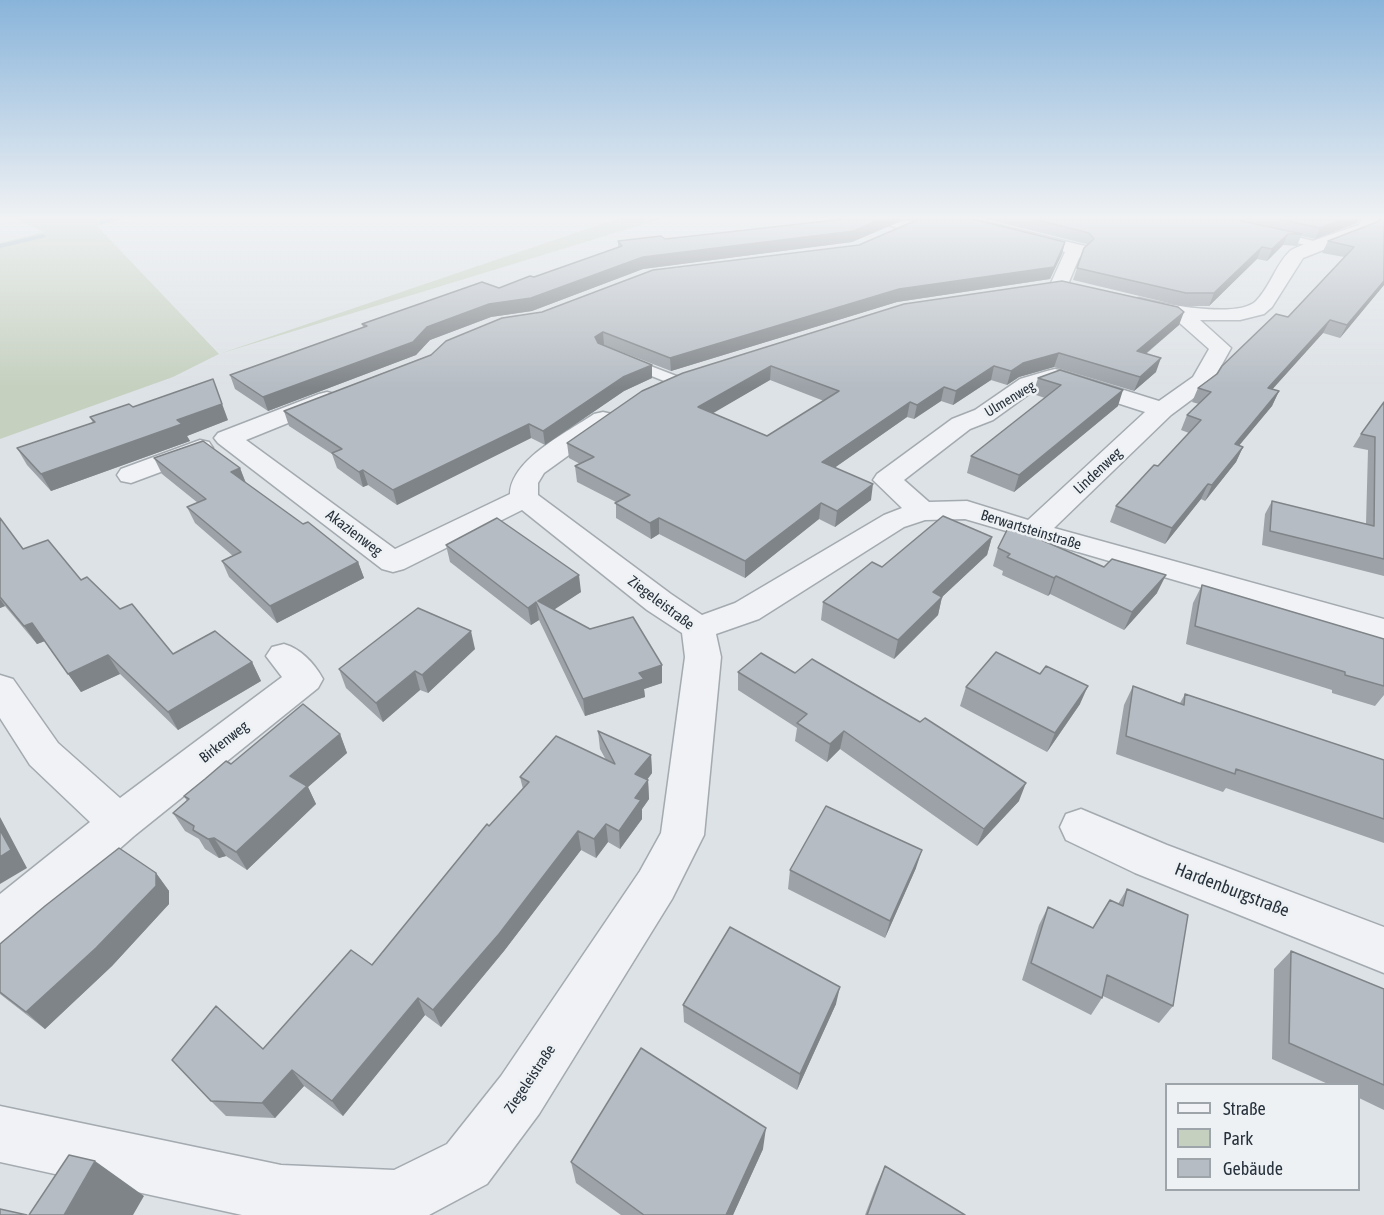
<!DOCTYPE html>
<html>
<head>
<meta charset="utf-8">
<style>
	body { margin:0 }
	#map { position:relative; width:1384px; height:1215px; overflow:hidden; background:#dde2e6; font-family:"Asap Condensed",sans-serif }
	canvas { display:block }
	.legend { position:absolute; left:1165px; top:1083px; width:195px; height:108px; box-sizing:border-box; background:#edf1f4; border:2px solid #9ea5aa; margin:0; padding:8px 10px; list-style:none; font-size:18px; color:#28323c }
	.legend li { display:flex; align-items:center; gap:12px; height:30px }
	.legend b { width:30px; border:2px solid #9ea5aa }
</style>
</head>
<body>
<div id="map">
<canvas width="1384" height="1215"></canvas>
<ul class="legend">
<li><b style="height:8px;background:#f0f2f5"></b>Straße</li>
<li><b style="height:16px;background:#c5d0bf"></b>Park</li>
<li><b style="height:16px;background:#b5bcc3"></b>Gebäude</li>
</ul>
</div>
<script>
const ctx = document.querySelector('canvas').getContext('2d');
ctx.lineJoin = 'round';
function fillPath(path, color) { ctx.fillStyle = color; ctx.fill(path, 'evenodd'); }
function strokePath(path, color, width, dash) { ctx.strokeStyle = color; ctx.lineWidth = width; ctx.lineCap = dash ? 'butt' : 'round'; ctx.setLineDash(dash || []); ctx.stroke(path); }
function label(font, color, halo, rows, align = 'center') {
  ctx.font = font + ' "Asap Condensed",sans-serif'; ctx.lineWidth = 5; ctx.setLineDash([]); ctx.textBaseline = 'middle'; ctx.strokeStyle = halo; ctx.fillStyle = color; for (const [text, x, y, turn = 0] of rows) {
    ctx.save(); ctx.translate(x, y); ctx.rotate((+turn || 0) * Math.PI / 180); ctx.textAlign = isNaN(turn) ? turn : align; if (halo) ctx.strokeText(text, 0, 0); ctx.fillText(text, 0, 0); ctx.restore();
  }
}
fillPath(new Path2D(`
	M11,217H131L97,226L219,354L622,217H667L219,354L173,377L0,439V243L44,232Z`), '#c5d0bf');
fillPath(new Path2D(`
	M113,217H122L102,224L99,222Z
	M44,234L46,237L0,248V244Z`), '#9ab4c5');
const service = new Path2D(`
	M1272,231L1322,243L1323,245L1318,248L1268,236V232Z
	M627,357L679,377L681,380L679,383H669L622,364L620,361Z`);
const minor = new Path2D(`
	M869,217H896L906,221L913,217H934L908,231L871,220Z
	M935,217H965L1085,246L1088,250L1079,258L1066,289H1052L1050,285L1065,252L937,220Z
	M1362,217H1378V223L1371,231L1303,258L1272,307L1264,314L1240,320H1200L1231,348L1210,386L1171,415L1054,528L1384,619V641L965,519L925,520L904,527L759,619L716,634L721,657L704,835L672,899L539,1114L487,1184L429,1215H242L0,1162V1106L281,1165L394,1170L447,1144L501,1076L640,871L661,833L685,657L682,633L647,610L522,510L404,569L393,572L382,569L218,443L214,438L218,433L319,394L327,392L335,394L339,399L335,404L246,440L395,549L510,494C511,459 568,432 594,414L603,412L612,414L615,419L612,424L544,473L538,483V495L671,594L702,615L735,603L884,515L902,508L873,480L877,474L952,419L975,410L1020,379L1047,371L1055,369L1063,371L1159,401L1193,377L1209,349L1174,318L1132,308L1129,304L1132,300L1139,298C1163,304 1237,319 1256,301C1270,287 1276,264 1290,251C1298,245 1347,229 1359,225ZM1055,383L1145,412L1028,520L967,501L929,502L904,480L970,429L993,420L1036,389Z
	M200,440L209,442L213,448L209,454L131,483L121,481L117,475L121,469Z
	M284,644C301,649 314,663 323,679L318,688L134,836L17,939L0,945V894L90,822L30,765L0,718V675L13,679L58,743L120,798L282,677L266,656L272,647Z
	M1081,809L1167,845L1384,927V973L1135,873L1066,840L1060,827L1066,814Z`);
strokePath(service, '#a3aab0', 3);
strokePath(minor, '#a3aab0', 3);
fillPath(service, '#f0f2f5');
fillPath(minor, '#f0f2f5');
fillPath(new Path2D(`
	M826,217H964L1065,242L1062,254L1050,279L897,302L671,371L606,346L652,378L624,391L545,445L531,438L397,505L368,485L363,487L337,468L332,454L289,426L284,411L542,312L859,245L914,221H901L852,242L643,269L532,311L491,317L430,340L416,355L268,411L235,389L230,375L363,327L362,324L499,288L534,277L618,247V241L665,239L837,220Z
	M977,217H1360L1357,223L1315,239L1301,236L1297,246L1283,245L1267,261L1257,259L1209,306H1181L1073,280L1077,268L1087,245L1086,244Z
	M1380,217H1384V285L1340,338L1323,333L1272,389L1279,391L1272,406L1239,445L1243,447L1236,462L1205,501L1201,499L1165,544L1110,522L1116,506L1158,466L1189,433L1181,430L1187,415L1199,404L1192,402L1198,388L1288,317L1344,257L1322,253L1328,241L1377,222L1380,220Z
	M1179,325L1146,354L1156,372L1134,391L1054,367L1019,377L1007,385L991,380L953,405L941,401L914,419L907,417L834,468L871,500L835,527L819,519L745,578L659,534L651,539L616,518V502L577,482L575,466L580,464L569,458L567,443L683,373ZM770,380L824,401L767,436L712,413Z
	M1060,370L1118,406L1014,492L967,473L971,456L1045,398L1033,394L1038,378Z
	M1384,402V576L1262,545L1265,514L1272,501L1366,524L1368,450L1353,447L1361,434Z
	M133,407L228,420L187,436L190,441L51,491L27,465L17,448L93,423L90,417Z
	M154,458L240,468L246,483L303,524L358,562L364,578L277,623L229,577L222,561L233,556L195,523L187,507L198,503L162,474Z
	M0,518L23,549L81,580L120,609L173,654L252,662L261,681L178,730L120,674L81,692L45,641L37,644L5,606L0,608Z
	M992,537L987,555L942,597L938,615L894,659L821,620L823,602L882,567Z
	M446,545L581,592L554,609L662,683L644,689L645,697L585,716L539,620L531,625L450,562Z
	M998,548L1157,593L1124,630L1050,594L1048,596L1002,575L1003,571L993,566Z
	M1202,585L1384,639V695L1375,706L1332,693V690L1186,644L1193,603Z
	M475,649L428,693L420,690L383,722L346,688L339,669Z
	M738,672L795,673L1019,801L977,846L840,749L827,762L795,741L797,728L738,690Z
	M1133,686L1180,703L1185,694L1384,760V843L1226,788L1223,792L1116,754L1124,705Z
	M966,687L1080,704L1047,752L960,706Z
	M598,731L651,755L652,773L647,780H648L649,799L642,809V819L620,849L608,842L596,858L581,850L504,951L441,1027L425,1015L343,1116L304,1086L275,1118L226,1116L211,1101L372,965L489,826L523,789L520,777L606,760L600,749Z
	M340,734L347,753L308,787L316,804L247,870L226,856L219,858L205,849L199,839L185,831L173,813L187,801L184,796L231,764Z
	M916,868L885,938L788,889L790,870Z
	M156,873L169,891V904L112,966L45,1029L0,994V944Z
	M1127,889L1173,1006L1159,1023L1103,996L1102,998L1091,1015L1022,980L1039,925L1048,907L1093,928L1118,904Z
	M1291,951L1384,989V1110L1359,1098V1084H1328L1272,1059L1274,969Z
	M836,1004L797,1090L684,1022L683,1005Z
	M763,1149L733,1215H621L576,1183L571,1162Z
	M885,1166L965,1215H865L876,1186Z`), '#9ca2a8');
fillPath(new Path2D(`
	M885,217H902L901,221L852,242L643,269L532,311L491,317L430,340L416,355L268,411L263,397L427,327L489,304L643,257Z
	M1348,217H1360L1357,223L1315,239L1320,228Z
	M1288,234L1283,245L1267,261L1272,249Z
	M1065,242L1062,254L1050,279L897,302L671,371L670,358L899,289Z
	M1262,247L1257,259L1209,306L1214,293Z
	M1384,281V285L1340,338L1347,325Z
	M1184,312L1179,325L1132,365L1137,351Z
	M1330,320L1323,333L1261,402L1268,388Z
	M603,332L604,345L596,350L595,337Z
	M1059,353L1054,367L1019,377L1007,385L1011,371L1023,363Z
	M1161,358L1156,372L1134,391L1140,377Z
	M652,365V378L624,391L545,445L543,431L623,377Z
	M771,366L770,380L698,422V407Z
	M994,366L991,380L953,405L956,391Z
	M213,379L228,420L187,436L190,441L51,491L41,474L177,420Z
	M944,387L941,401L914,419L917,405Z
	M1123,390L1118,406L1014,492L1019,475Z
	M1279,391L1272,406L1228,459L1235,444Z
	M910,402L907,417L820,478L822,462Z
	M529,424L531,438L397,505L393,490Z
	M1243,447L1236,462L1205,501L1212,485Z
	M240,468L246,484L231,472Z
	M363,470L368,485L363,487L359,472Z
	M873,484L871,500L835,527L837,511Z
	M1208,484L1201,499L1165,544L1172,528Z
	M821,503L819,519L745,578V561Z
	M659,518V534L651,539L650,523Z
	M992,537L987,555L942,597L938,615L894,659L898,640L933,592Z
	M358,562L364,578L277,623L270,606Z
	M579,575L581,592L543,617L538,601Z
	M1166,575L1157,593L1124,630L1132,612Z
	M1056,576L1050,594L1048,596L1054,578Z
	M0,599L5,606L0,608Z
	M536,602L539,620L531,625L528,608Z
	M32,623L45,641L37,644L24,626Z
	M471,631L475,649L428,693L422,675Z
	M108,655L120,674L81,692L68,674Z
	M252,662L261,681L178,730L168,712Z
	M662,665V683L644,689L645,697L585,716L583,699L639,673Z
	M415,671L420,690L383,722L376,703Z
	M1088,686L1080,704L1047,752L1055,733Z
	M844,731L840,749L827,762L830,744Z
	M340,734L347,753L308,787L316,804L247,870L236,852L290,776Z
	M651,755L652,773L637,793L635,774Z
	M648,780L649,799L642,809V819L620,849L619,831L635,798Z
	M1026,783L1019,801L977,846L984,829Z
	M0,817L27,868L0,884Z
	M606,824L608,842L596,858L594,839Z
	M578,831L581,850L504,951L441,1027L433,1010Z
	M214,838L226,856L219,858L208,839Z
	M922,850L916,868L885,938L890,921Z
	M156,873L169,891V904L112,966L45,1029L26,1012Z
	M840,987L836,1004L797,1090L800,1074Z
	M418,998L425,1015L343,1116L332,1101Z
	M292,1070L304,1086L275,1118L262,1103Z
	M766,1128L763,1149L733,1215H726Z
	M95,1161L144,1196L133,1215H64Z`), '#7f8488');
const building = new Path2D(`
	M862,217H885L854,231L643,257L531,298L489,304L427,327L413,342L263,397L230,375L367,326L362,324L482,282L499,288L530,276L534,277L622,246L618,241L661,236L665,239Z
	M918,217H964L1065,242L1054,267L899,289L670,358L603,332L595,337L598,343L652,365L623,377L543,431L529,424L393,490L363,470L359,472L332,453L342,449L284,411L431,355L446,341L502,318L542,312L653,270L859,245L917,220Z
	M1025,217H1239L1241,221L1302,234H1288L1272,249L1262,247L1214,293H1186L1077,268L1084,248L1094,239L1089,233Z
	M1270,217H1348L1320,228Z
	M1382,217H1384V281L1347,325L1330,320L1268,388L1279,391L1235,444L1243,447L1212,485L1208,484L1172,528L1116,506L1154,465L1158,466L1201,420L1187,415L1211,392L1198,388L1217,374L1222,366L1276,314L1288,317L1354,247L1328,241L1377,222Z
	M1062,281L1178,307L1184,312L1137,351L1161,358L1140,377L1059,353L1023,363L1011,371L994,366L956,391L944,387L917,405L910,402L822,462L873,484L837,511L821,503L745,561L659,518L650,523L615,503L630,495L575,466L594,457L567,443L642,391L683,373L904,304ZM771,366L839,391L767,436L698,407Z
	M1060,370L1123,390L1019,475L971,456L1061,385L1038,378Z
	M213,379L222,404L177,420L182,424L41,474L17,448L95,422L90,417L129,404L133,407Z
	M1384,402V559L1270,531L1272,501L1374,526L1375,437L1361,434Z
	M203,441L240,468L231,472L303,524L308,522L358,562L270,606L222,561L241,552L187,507L206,499L154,458Z
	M943,516L992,537L933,592L942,597L898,640L823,602L872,562L882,567Z
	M0,518L23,549L48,540L81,580L87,577L120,609L132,604L173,654L215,631L252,662L168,712L108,655L68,674L32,623L24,626L0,597Z
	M497,518L579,575L538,601L590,629L633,617L662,665L639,673L644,679L583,699L536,602L528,608L446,545Z
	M1009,526L1104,567L1112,559L1166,575L1132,612L1056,576L1054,578L1007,557L1010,554L998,548Z
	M1202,585L1384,639V686L1345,675V672L1195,626Z
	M418,608L471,631L422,675L415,671L376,703L339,669Z
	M996,652L1040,674L1046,666L1088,686L1055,733L966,687Z
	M761,653L795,673L812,659L920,722L925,718L1026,783L984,829L844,731L830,744L797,723L807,714L738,672Z
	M1133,686L1184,705L1185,694L1384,760V819L1236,769L1235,774L1126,736Z
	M303,704L340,734L290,776L307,786L236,852L214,838L208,839L193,830L194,826L173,813L189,799L184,796L205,779L226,761L231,764Z
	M598,731L651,755L635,774L648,780L635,798L641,800L619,831L606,824L594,839L578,831L499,934L433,1010L418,998L332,1101L292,1070L262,1103L211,1101L172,1060L216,1006L263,1049L351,950L372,965L487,824L489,826L529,782L520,777L556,736L615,764Z
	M826,806L922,850L890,921L790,870Z
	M0,830L11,850L0,857Z
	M119,848L156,873V886L96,948L26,1012L0,992V944L45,906Z
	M1127,889L1188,915L1173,1006L1107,975L1102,998L1031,963L1048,907L1093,928L1110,900L1123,906Z
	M730,927L840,987L800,1074L683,1005Z
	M1291,951L1384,989V1085L1289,1043Z
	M641,1048L766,1128L726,1215H644L571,1162Z
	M69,1155L95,1161L64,1215H29Z
	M885,1166L965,1215H867Z
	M0,1209L27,1215H0Z`);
fillPath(building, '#b5bcc3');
strokePath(building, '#7f8488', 1.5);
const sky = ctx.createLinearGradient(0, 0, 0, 388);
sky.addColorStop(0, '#89b4da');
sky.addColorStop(0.56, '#f0f2f4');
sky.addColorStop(1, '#f0f2f400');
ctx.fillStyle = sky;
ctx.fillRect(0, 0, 1384, 388);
label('14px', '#28323c', '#edf1f4', [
	["Ulmenweg",1010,399,-31]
]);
label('15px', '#28323c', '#edf1f4', [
	["Lindenweg",1098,471,-43],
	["Berwartsteinstraße",1031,530,17],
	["Akazienweg",354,533,37],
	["Ziegeleistraße",661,603,37],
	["Birkenweg",224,742,-38],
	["Ziegeleistraße",530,1079,-56]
]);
label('18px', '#28323c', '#edf1f4', [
	["Hardenburgstraße",1232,890,21]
]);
</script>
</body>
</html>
